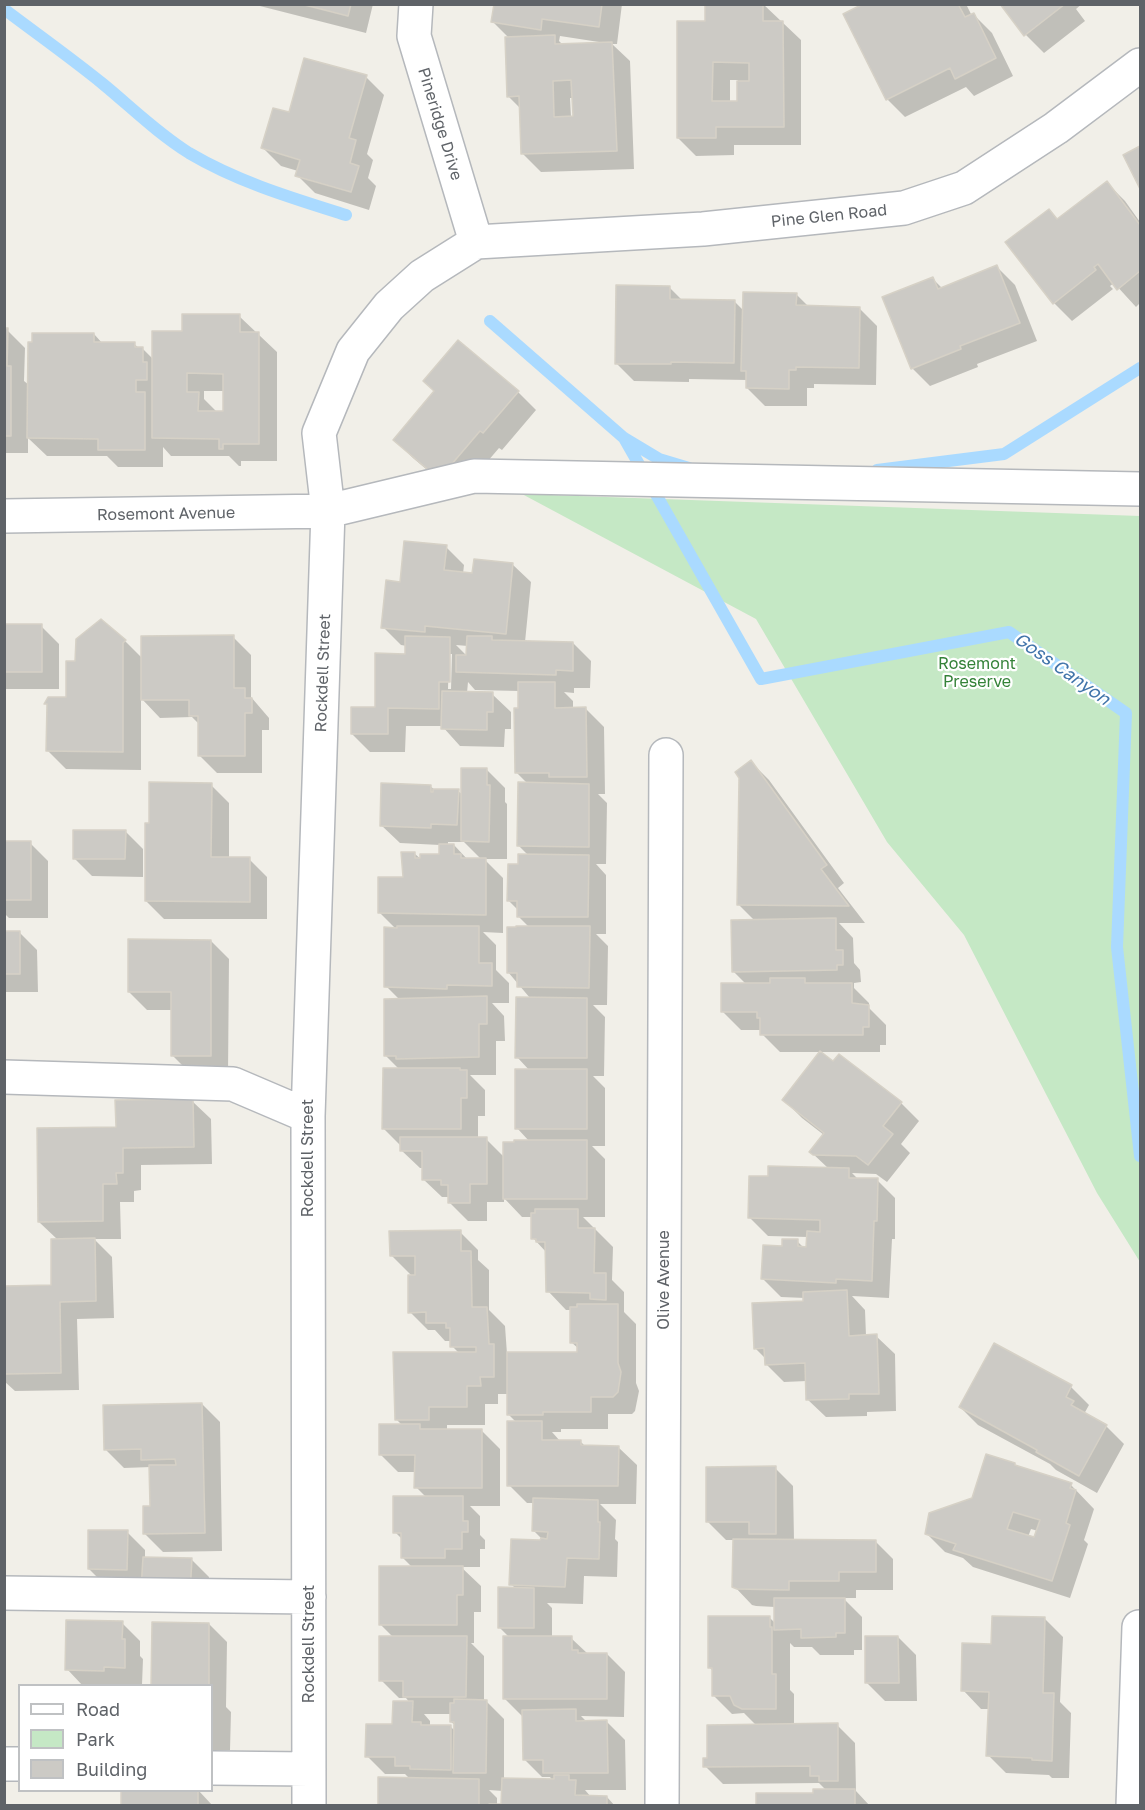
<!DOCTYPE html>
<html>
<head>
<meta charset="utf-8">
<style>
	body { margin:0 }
	#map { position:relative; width:1145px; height:1810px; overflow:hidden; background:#f1efe8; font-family:"Golos Text",sans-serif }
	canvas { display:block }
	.frame { position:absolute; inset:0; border:6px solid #5f6368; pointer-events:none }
	.legend { position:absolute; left:18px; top:1684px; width:195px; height:108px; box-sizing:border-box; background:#fff; border:2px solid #bfc1c3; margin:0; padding:8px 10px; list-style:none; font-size:18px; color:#5f6368 }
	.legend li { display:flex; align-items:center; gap:12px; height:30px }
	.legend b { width:30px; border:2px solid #bfc1c3 }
</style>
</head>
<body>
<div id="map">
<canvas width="1145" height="1810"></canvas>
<div class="frame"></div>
<ul class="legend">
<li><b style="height:8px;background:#fff"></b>Road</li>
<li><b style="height:16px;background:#c5e8c5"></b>Park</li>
<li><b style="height:16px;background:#cccac5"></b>Building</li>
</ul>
</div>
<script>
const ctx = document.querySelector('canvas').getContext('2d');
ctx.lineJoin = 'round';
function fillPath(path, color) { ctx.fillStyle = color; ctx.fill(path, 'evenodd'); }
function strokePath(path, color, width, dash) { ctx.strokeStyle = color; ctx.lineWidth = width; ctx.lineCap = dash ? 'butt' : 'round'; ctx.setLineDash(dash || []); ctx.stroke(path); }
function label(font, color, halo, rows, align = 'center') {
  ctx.font = font + ' "Golos Text",sans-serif'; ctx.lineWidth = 4.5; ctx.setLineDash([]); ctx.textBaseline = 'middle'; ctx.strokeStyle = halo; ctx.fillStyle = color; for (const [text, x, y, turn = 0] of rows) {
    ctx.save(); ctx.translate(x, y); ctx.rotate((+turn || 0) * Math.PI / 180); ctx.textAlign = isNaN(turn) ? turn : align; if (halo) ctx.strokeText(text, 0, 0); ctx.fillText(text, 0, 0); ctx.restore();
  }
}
fillPath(new Path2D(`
	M522,494L1140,516V1262L1097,1193L964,935L887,842L756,619Z`), '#c5e8c5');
fillPath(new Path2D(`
	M252,4H373L366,33Z
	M495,4H622L617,44H612L630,61L634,169L541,172L523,154L521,109L508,96L509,38L493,22ZM560,36L599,42V44L563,45L559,41ZM570,98H574L575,117H571Z
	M763,4L801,40V145H734V155L696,156L678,138L707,23ZM730,80H738V102H730Z
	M866,4H966L972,16L974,15L992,33L1013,76L974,96L966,87L905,117L887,99Z
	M1002,4H1082L1076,9L1085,21L1044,53L1026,35Z
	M366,77L384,95L367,154L373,160L368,178L376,186L369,210L315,193L297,175L298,171L281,166L263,148Z
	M1140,148V186L1125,155Z
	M1107,183L1125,201L1140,222V303L1136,307L1114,283L1110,286L1113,289L1072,321L1054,303L1049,210L1058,220Z
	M997,267L1015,285L1037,341L977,364L978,367L930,386L912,368L932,278L943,289Z
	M670,288L683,301H734L744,311L796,294L809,307L859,308L877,326L876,385L814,384V388H807V406H765L747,388V380L689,379V382L634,381L616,363Z
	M239,316L277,352V461H241V466H239L229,456H171L163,447V467H118L107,456H47L28,438V453H4V330H7L25,348L24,381L29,385L94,334L103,344H134L139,348H142L153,359L184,333ZM204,391H225L224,413L216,411L204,399Z
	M518,392L536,410L502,450L499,448L458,496L413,458L395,440Z
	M446,547L464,565L463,574L474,575L512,564L531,582L525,642L573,643L591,661L590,688H574V693L564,692L573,701V709H586L604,727L605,794H598L607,803L606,864H596L606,875V934H596L608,946L607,1005H593L605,1017L604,1076H593L605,1088V1146H592L605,1159V1217H583L613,1247L612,1280L624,1292V1312L636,1324V1383L639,1391L635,1411L632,1414H608V1429H561V1432H552L560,1441H580L586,1447H618L637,1465L636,1504H600L616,1520L615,1539L618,1542L617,1577L584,1576L583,1604L547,1603L552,1608V1638H571L588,1654H607L625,1672L624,1717L581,1716L587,1722H607L625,1740L626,1790H585L591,1797H607L615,1806H503V1791L489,1790L497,1798V1806H379L410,1779L405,1774H385L367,1756L394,1726L410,1703L406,1698H399L381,1680L394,1638L380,1624L413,1568L402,1557V1539L395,1532L426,1497L416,1487V1472H398L380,1454L403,1426L397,1420L459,1353L452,1346V1341H445L435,1330H428L410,1312L412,1276L391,1255L460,1232L478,1250V1260L489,1270V1310L505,1326L507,1354H579V1349L571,1342V1310H566L548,1291L547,1253L533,1238V1217H522L504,1198V1202H487V1221H468L450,1203V1197H442L423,1179V1168H420L401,1150V1146L384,1129L400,1070L386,1056L400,1000L386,986L396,929L379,912L405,879L415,854L422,860L440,856V845L400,843L381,825L430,786L435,790L458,791L463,795L487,770L505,788V802L507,804V859H484L503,878V933L483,932L496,945V970L509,983V1003H492L504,1016L505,1041H496V1075H470L485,1090V1116H478V1139H486L504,1157L529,1141L517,1128L530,1071L517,1057L530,998L508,972L531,929L518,916V910L509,901L519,866L529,856L518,845L528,784L517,773L519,691L475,690L468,682L467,693L492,694L511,712V729H505L504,747L460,746L442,726H406L405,752H370L352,734L376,709L407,655V646L401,645L383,627L401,583ZM456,645L468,646L467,656ZM449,654H452L451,689H448ZM448,842H464L482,860H468L454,845H448ZM498,1394H508V1414L516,1422L509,1485L527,1503H534L533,1530L543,1540L511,1584L516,1589L499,1627L509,1637L504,1698L522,1716L524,1759L542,1777H550L553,1781L504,1780V1719L486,1701H484V1656L471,1643H474V1612H481V1586L461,1567H480V1549H485V1540L480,1535V1516L470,1506H500V1449L481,1430H447V1425H485V1404H498ZM424,1714H451V1722L455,1725V1731L450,1726H430V1721Z
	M4,626H41L59,644V689H6L4,687Z
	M233,637L251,655V697L269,718V730H262V773H217L199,755V724L192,717L160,718L141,698V770L66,769L48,751V706L46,704L68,699L77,663L125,641L142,658Z
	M751,762L769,780L844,883L838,888L865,923H839L853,938L854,963L860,970L861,982L854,983V988L869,1003V1008L886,1025V1045H880V1052H780L762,1034V1030H741L723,1012L747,985L733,971L755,921L739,905Z
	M211,785L229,803V859H249L267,877V919H164L146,901L151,824Z
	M125,831L143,849V877L92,876L74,858Z
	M4,843H30L48,861V918H9L4,913Z
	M4,932H19L37,950L38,992H4Z
	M211,941L229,959L228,1074H191L173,1056V1010H147L129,992Z
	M833,1063L901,1103L919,1121L901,1144L910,1153L887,1182L876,1174L852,1173L858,1179L877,1180L895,1198V1239H892L889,1298L852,1296L865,1310L866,1336H876L895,1354L896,1411L867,1412V1416L826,1417L807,1399V1381L784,1382L766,1364V1359L755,1348L805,1303V1298L781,1297L763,1279L784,1247L797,1241L804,1248L807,1249L808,1237L768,1236L750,1218L769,1178L829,1169L811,1152L824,1135L802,1118L784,1100Z
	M192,1101L211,1119L212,1164L141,1165V1190L134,1191V1202H120L121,1239H94L112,1257L114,1318L77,1319L79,1390L15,1391L4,1381V1288L53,1287L58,1240L39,1222L118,1129Z
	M995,1345L1071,1387L1089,1405L1084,1414L1106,1426L1124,1444L1097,1493L1056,1470L1050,1464L978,1425L960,1407Z
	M202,1404L220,1422L222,1551L163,1552L145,1534L152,1508L151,1467L124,1468L106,1450Z
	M775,1468L793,1486L794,1540L875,1541L893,1559V1590H856V1598H843L862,1617V1650H854V1655H820L812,1647H794L790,1643V1690L794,1694V1725H837L855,1743L856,1791L870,1806H758L815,1795L826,1790L819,1783L723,1784L705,1766L709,1759L757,1726L744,1713L732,1714L714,1696L713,1671L709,1667L769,1617L776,1624L775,1607L756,1606L752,1605L734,1586V1540H726L708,1522Z
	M1018,1468L1071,1485L1094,1509L1084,1540L1088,1544L1070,1598L973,1567L963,1558L945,1552L927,1534ZM1031,1529L1038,1531L1035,1539L1028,1537Z
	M127,1532L145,1550V1558L191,1559L209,1577L208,1610L107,1587L89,1569Z
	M1045,1619L1063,1637L1060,1702L1071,1713L1069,1778H1052L1049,1775L1006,1773L988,1755L990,1709H981L963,1690L992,1645Z
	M122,1623L140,1641V1656L143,1659L142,1685L83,1686L67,1669Z
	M209,1624L227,1642L226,1707L231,1712L230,1750H212V1686H152Z
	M898,1637L916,1655L917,1701H885L867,1683Z
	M123,1790H198L213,1806H123Z`), '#0003');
strokePath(new Path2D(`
	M4,9C37,34 71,58 103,84C131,107 157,133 189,153C238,182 292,198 346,215
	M490,321L624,438L659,459L689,468
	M624,438L761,679L1009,632L1126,713L1117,947L1140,1156
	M877,470L1004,454L1140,368`), '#aadaff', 12);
const building = new Path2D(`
	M301,4H351L348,16Z
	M494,4H602L599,27L542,19L541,30L491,22Z
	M705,4H763V21H783L784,127H716V138H677V21H705ZM713,62L749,63V81H737V101H712Z
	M863,4H958L965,17L974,13L996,58L955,79L950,68L886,100L843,14Z
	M1000,4H1065L1024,36Z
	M555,35V44L612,42L617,151L521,154L519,96L507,97L505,37ZM571,80L573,116L554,117L553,81Z
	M304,58L367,75L349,138L356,140L350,163L359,166L351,192L295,176L300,160L261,148L273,108L289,112Z
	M1140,146V189L1123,155Z
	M1107,181L1140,225V271L1117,290L1098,264L1094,267L1096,270L1053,304L1005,242L1049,209L1057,219Z
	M997,265L1020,323L960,346L961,349L911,369L882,297L933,277L938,289Z
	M616,285L670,286V299L735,300L734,363L671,362V364H615Z
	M743,292L797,293L796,305L860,307L859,368L796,367V370H789V389L746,388V371H741Z
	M182,314H240V332H259V444H223V449H219V439L152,438V331H182ZM187,373L223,374V411H198L199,392H187Z
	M4,328H8L7,366H11V436H4Z
	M32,333H94V342H135V347H143V362H147V380H136V392H145V450H98V439L27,438L28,342H32Z
	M458,340L519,391L483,433L480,431L439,479L393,440L434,391L423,381Z
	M404,541L447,545L444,570L472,573L474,559L513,563L506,634L425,626V632L381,628L386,580L400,582Z
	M101,619L126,640L123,643V752L46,751L47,704H44L48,697H66V661H75L76,639Z
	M4,624H42V672H4Z
	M234,635V688H245V698H252V713H245V756H198V716H189V700H141V636Z
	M405,636L450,637V682H439V709L388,708V734H351V707H375V653L405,654Z
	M467,636H492V640L573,642V671L556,670V675L456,672V655H466Z
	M518,682H555V708L586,707L587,777H549V773H515L514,708H518Z
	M442,691L493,692V712H487V730L441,729Z
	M751,760L827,865L821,869L849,906L737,905L739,778L735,772Z
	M461,768H487V785H490L489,842L461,841Z
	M149,782L212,783L211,857H250V902L145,901V823H149Z
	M518,782L589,784V847L517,846Z
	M381,783L431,785V792H433V789H459L457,825L431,824V828L380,826Z
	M73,830H126L125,859H73Z
	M4,841H31V900H4Z
	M439,844H454V854H461V858H486V915L378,913V877H403L401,852H415V858H420V854H439Z
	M518,854L589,855L588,917H517V901H507L508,864H518Z
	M836,918V950H843V965H837V970L732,972L731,920Z
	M397,926H479V963H492V986L447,985V989L384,987V927L397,928Z
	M516,926H590L589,988L517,987V973H507V927H516Z
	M4,931H20V974H4Z
	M128,939L211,940V1056H171V992H128Z
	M770,978H805V983H852V1003L869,1005V1027H863V1035H760V1018H757V1012H721V983H770Z
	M487,996V1024H479V1057L396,1059V1056H384V999Z
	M516,997L587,998V1058H515Z
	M820,1051L833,1061L839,1054L902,1102L883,1126L893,1134L868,1165L856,1156L813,1155L809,1152L824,1133L782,1100Z
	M383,1068H460V1070H467V1098H461V1129H382Z
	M515,1069H587V1129H515Z
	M193,1099L194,1147L123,1148V1173H116L117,1184H103V1221L38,1222L37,1128L116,1127L115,1100Z
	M400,1137H487V1184H470V1203H448V1185H441V1180H422V1151H400Z
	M514,1140H587V1199H503V1142H514Z
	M768,1166L849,1168V1178H878L877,1221H874L872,1281L836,1279V1283L761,1279L763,1245L782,1246V1239H798V1246L806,1247L807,1231L820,1232V1220L748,1218L749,1176H768Z
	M535,1209H578V1228H595L594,1273H606V1300L590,1299V1293L546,1292L545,1242H536V1239H531V1213H535Z
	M461,1230V1251H471L472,1307H487L489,1344H494V1377H480L481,1386H467V1407H429V1420H395L393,1352H476V1347H450V1328H446V1323H426V1312L408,1313V1275H415V1256H390L389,1231Z
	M95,1238L96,1301L60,1302L61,1373L4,1374V1286L51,1285V1239Z
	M847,1290L849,1336L877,1334L879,1394H849V1399L806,1400L805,1363L765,1365L764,1348L754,1349L752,1303L803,1301V1292Z
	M577,1304H618V1363L621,1372L618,1392L613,1397H591V1412H543V1415H507V1352H577V1343H570V1307H577Z
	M994,1343L1072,1385L1066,1397L1074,1401L1071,1405L1107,1425L1079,1476L1036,1452L1037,1450L959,1407Z
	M202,1403L205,1533L143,1534V1506H150L149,1465H176L175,1459L141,1460V1449L104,1450L103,1405Z
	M507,1421H542V1440H581V1445L619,1446L618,1486H507Z
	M379,1424H420V1429H482V1488H414L415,1455H379Z
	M986,1454L1015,1463V1465L1072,1483L1070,1488L1076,1490L1066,1523L1070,1525L1052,1581L953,1550L956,1544L925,1534L929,1513L972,1498ZM1013,1512L1040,1520L1034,1537L1007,1529Z
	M776,1466V1534H749V1522H706V1467Z
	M393,1496H463V1521H468V1532H462V1549H445V1558H401V1533H393Z
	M533,1498L598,1500V1522H600L599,1559L567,1558L565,1587L509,1585L511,1539L540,1540L541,1538L547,1539L548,1532L532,1531Z
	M88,1530H128L127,1570L88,1569Z
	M733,1539L876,1540V1572H839V1581H789V1590L737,1589L732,1587Z
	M143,1557L192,1558L190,1593L141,1591Z
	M379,1566H463V1595H457V1625H379Z
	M498,1587L534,1588V1628H498Z
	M774,1598H845V1633H836V1637L801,1638V1629L774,1630Z
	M708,1616H770V1627H772V1674H776V1709H742L734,1705L730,1696H712V1668H708Z
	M992,1616L1045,1617L1043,1693H1054L1052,1761L1032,1760V1758L986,1756L989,1692L961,1691L962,1643L991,1644Z
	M66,1620L123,1621L122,1639H125V1668L104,1667V1671L65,1670Z
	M152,1622L209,1623V1686H151Z
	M379,1636H467L466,1697H403V1681H379Z
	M503,1636H572V1650H578V1653H607V1699H503Z
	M865,1636H898L899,1683H865Z
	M454,1699L487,1700L486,1773H453L454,1722H450V1703H454Z
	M393,1701H413L412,1722H421V1725H451V1770L410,1769V1766H395V1757H365L366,1724H392Z
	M576,1709V1721L607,1720L608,1773H543V1760H523L522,1710Z
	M838,1723V1781H819V1776H810V1766L703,1767V1758H707V1725Z
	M554,1775H569V1780H576L575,1795L607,1796V1806H488L489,1804H501L502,1778L554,1779Z
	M378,1777L479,1779V1806H378Z
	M813,1789H855V1806H756V1793H813Z
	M121,1790H198V1806H121Z`);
fillPath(building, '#cccac5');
strokePath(building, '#d6d1c6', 1.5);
const minor = new Path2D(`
	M416,4L414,36L476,242
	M4,516L328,511L474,476L1140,489
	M4,1077L233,1084L308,1116
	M4,1593L309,1597
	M4,1764H20
	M212,1768L309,1769
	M309,1806L308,1116L328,511L319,433L353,351L389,306L422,276L476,242L703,229L904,208L964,188L1056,128L1140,65
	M662,1806L666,755
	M1133,1806L1139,1627`);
strokePath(minor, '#b5b8bc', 36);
strokePath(minor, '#fff', 33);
label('16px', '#5f6368', '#fff', [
	["Pineridge Drive",440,124,73],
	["Pine Glen Road",829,216,-6],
	["Rosemont Avenue",166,514,-1],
	["Rockdell Street",323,673,-88],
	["Rockdell Street",308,1158,-90],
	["Olive Avenue",664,1280,-90],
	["Rockdell Street",309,1644,-90]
]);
label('16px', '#348238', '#fff', [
	["Rosemont",977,664],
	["Preserve",977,682]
]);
label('italic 18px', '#4174aa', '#fff', [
	["Goss Canyon",1062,669,35]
]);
</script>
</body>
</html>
